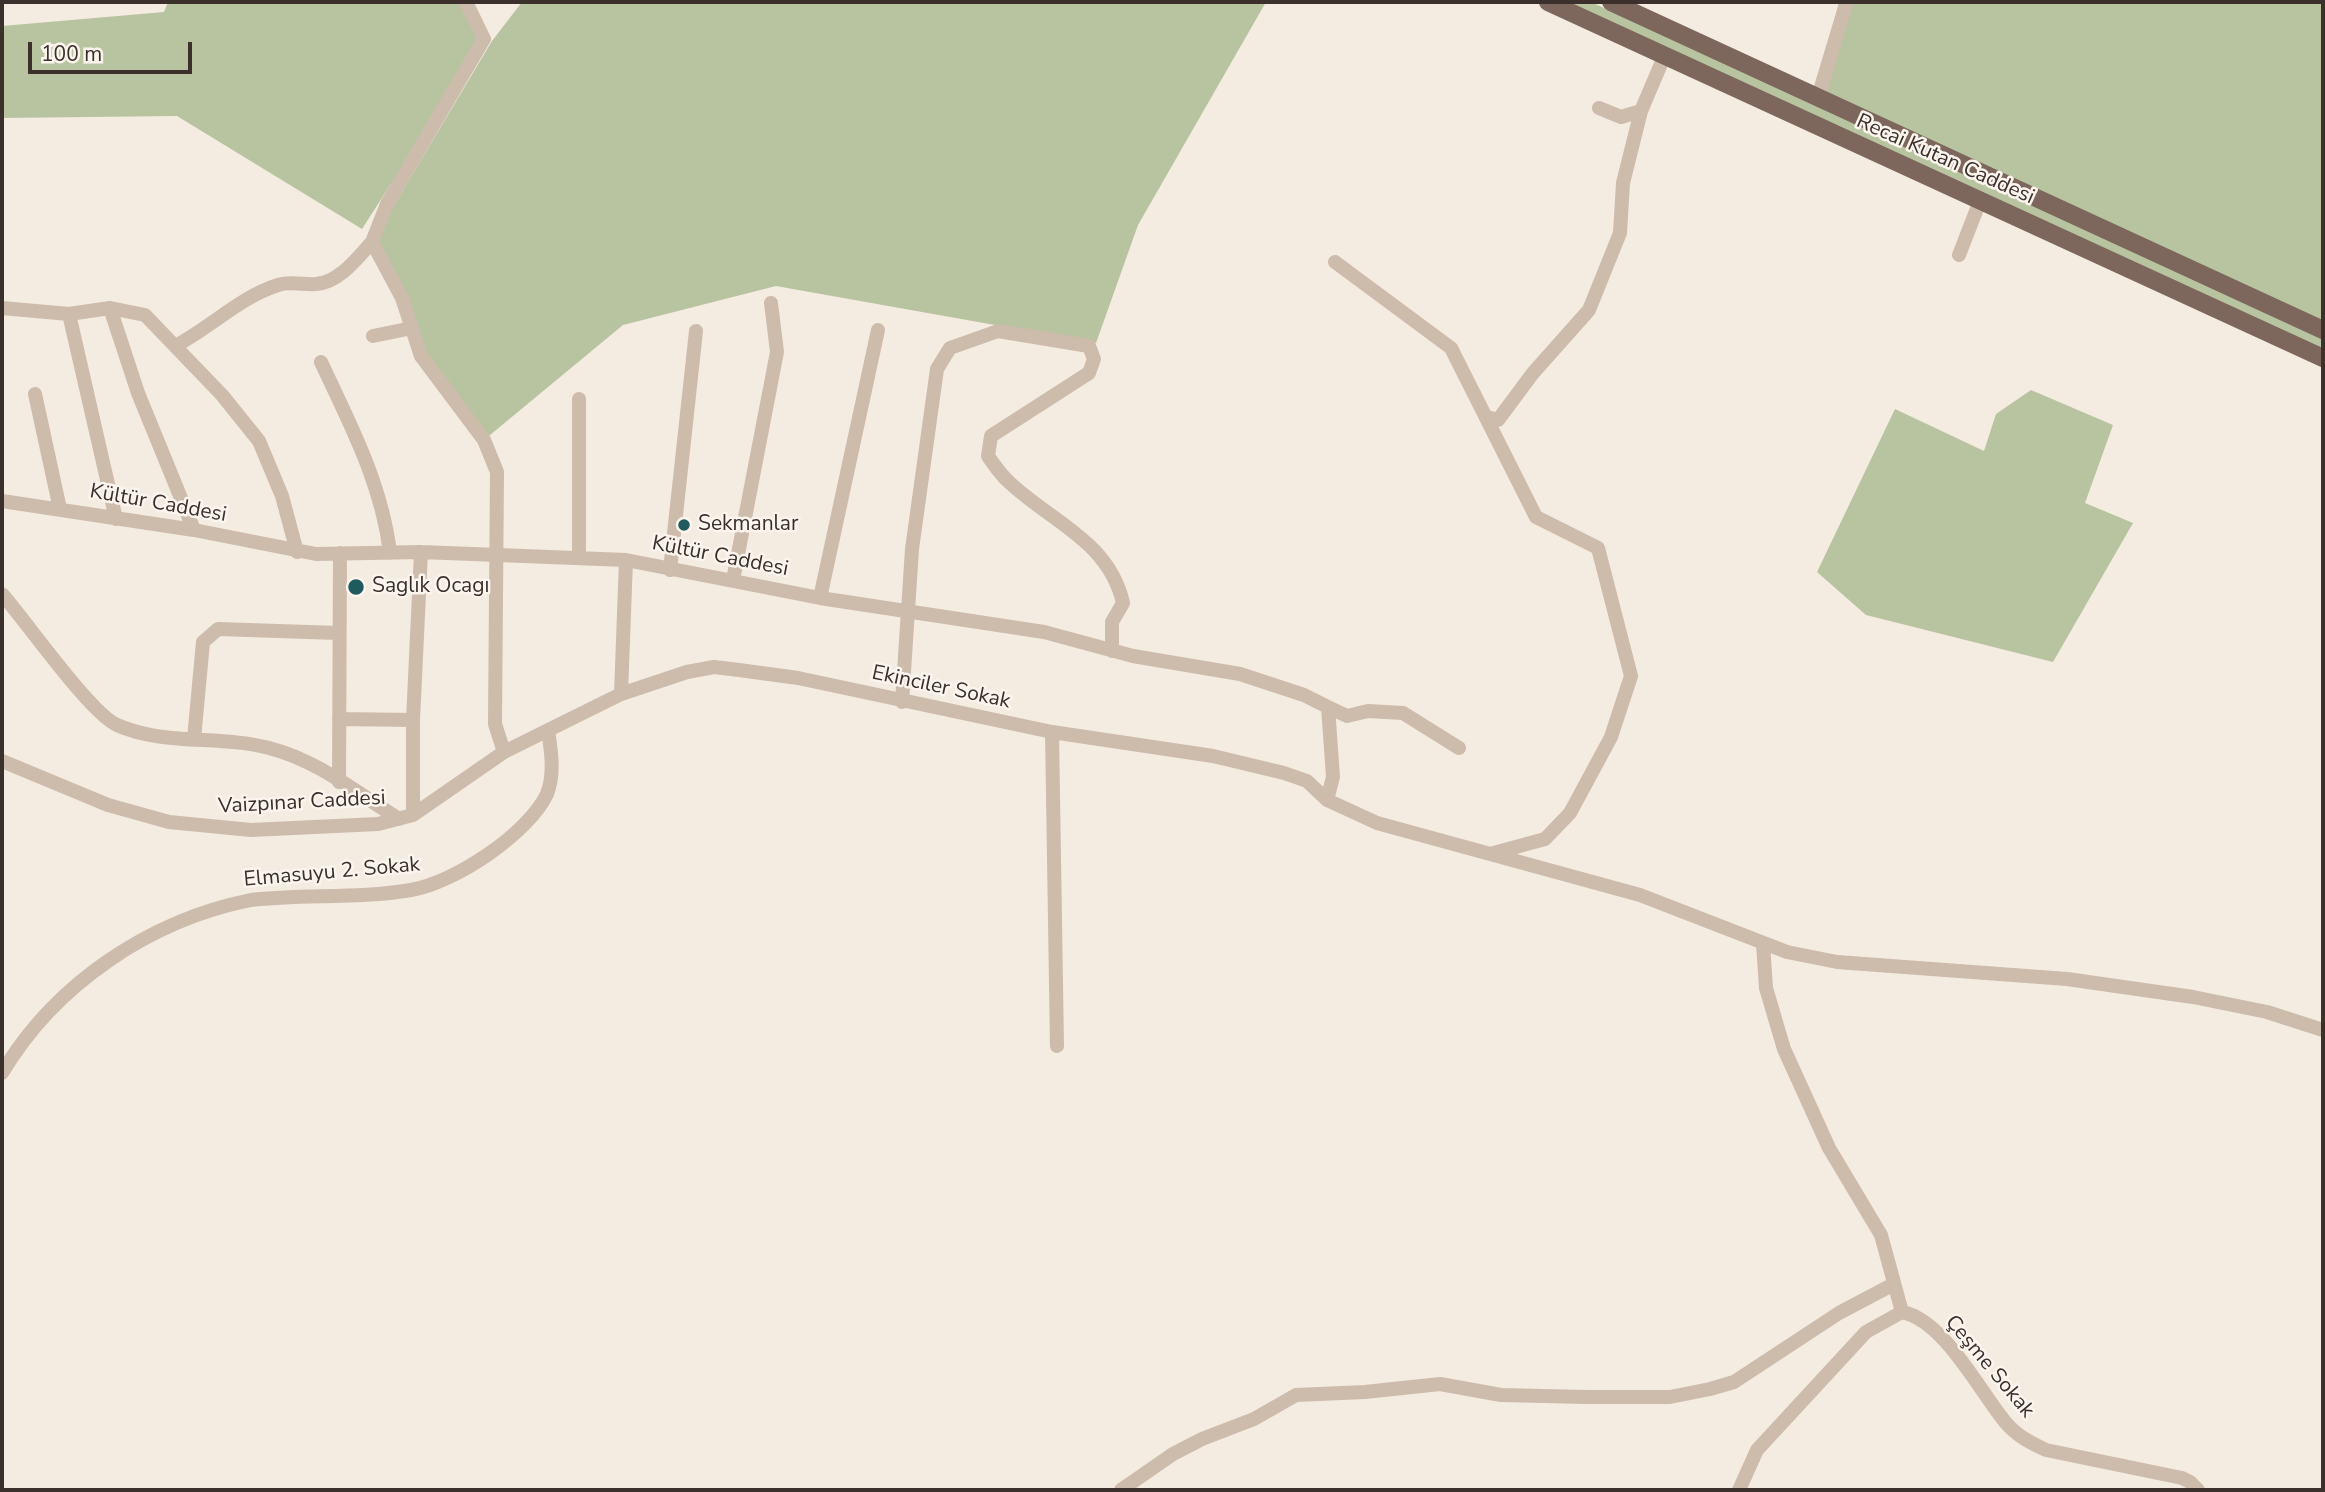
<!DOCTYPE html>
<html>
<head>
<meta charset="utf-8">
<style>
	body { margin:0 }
	#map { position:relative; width:2325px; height:1492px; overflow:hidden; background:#f4ebe1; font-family:"Nunito Sans",sans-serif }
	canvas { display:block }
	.frame { position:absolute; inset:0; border:4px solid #3b302b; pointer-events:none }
	.scale { position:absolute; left:28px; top:42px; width:164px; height:32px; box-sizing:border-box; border:4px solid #3b302b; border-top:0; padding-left:9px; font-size:21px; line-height:24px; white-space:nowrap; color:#3b302b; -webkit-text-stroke:5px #fbf5ee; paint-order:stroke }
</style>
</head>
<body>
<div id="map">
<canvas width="2325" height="1492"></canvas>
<div class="frame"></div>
<div class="scale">100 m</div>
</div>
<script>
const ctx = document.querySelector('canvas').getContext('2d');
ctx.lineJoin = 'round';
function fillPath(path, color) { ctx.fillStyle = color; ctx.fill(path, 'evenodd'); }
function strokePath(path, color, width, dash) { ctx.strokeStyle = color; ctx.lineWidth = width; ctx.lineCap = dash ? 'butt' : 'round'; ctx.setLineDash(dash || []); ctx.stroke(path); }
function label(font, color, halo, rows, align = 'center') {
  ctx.font = font + ' "Nunito Sans",sans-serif'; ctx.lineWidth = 5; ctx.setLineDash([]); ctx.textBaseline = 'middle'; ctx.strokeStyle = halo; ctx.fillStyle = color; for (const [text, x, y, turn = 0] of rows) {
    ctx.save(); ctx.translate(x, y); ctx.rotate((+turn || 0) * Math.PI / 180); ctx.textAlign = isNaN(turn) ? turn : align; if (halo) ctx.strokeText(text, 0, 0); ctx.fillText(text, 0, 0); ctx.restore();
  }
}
fillPath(new Path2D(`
	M168,2H462L484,39L362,229L177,116L2,118V26L164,12Z
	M522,2H1266L1138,225L1096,343L776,286L623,325L484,440L421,356L372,242L492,41Z
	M1568,2H1591L2323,339V350Z
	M1839,2H2323V331L1818,97Z
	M2031,390L2113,425L2085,503L2133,523L2053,662L1866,615L1817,572L1895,409L1984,451L1996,414Z`), '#b8c4a0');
strokePath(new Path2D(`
	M466,2L484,39L387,204L372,242L402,298L421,356L484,440L497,472L495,724L504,752
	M1818,97L1846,4
	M1599,108L1621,117L1641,111L1664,57
	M1959,255L1980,201
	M1335,262L1451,348L1536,517L1598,548L1631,676L1611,737L1570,813L1545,839L1490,854
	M2,308L69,314L110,308L145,315L222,395L259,441L282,496L297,552
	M110,308L138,393L194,530
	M69,314L116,519
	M373,336L412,328
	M175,346C210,328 240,297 278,285C290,281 304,285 316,284C339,283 358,257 372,242
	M321,362C350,424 382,484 390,553
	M35,394L60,509
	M579,399V556
	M1487,417L1498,420L1533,373L1589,310L1620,233L1623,183L1641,111
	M2,501L194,530L316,554L421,552L626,560L820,598L1044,632L1133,656L1240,674L1304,695L1328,707L1333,777L1327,800
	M670,570L696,331
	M733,580L777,352L771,303
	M2,594C26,621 90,713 117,725C164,746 220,735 269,748C317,760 357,793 399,819
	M820,598L878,330
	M621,694L626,560
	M902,702L912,549L937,369L950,348L998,331L1089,346L1094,359L1089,373L991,436L988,456C994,465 1001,475 1009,482C1051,522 1109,541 1123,603L1112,622V651
	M1328,707L1347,716L1368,711L1403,713L1459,748
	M339,719L413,720
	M1052,732L1057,1046
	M194,739L203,642L218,629L338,633
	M2,761L108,805L169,822L251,830L378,824L413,815L504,752L621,694L687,672L714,667L739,670L798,678L1052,732L1213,756L1284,773L1307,781L1327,800L1377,823L1640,895L1787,952L1837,962L2067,979L2193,997L2267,1012L2323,1030
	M339,782L340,553
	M413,815V720L421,552
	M1763,944L1766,988L1784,1049L1829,1148L1881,1235L1902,1312
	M2,1073C55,984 150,920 251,900C304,894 359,899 411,890C454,883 528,834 547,794C555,774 551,750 548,730
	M1121,1490L1173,1454L1202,1439L1254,1419L1296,1395L1365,1392L1440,1384L1501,1395L1586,1397H1670L1710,1389L1734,1382L1839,1313L1892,1285
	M1739,1490L1757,1450L1769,1437L1866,1332L1902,1312C1944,1320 1980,1392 2006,1423C2017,1436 2031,1443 2046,1450L2182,1478L2190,1482L2198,1490`), '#cdbbac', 14);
strokePath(new Path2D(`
	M1548,2L2323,358
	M1611,2L2323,330`), '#7d675c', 18);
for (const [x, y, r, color] of [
	[684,525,7,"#1f5a5e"],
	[356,587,9,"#1f5a5e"]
]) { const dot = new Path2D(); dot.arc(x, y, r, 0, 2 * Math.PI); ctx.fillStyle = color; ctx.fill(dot); strokePath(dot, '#fbf5ee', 2.5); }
label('21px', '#3b302b', '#fbf5ee', [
	["Recai Kutan Caddesi",1945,160,24],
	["Kültür Caddesi",158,504,10],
	["Kültür Caddesi",720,557,11],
	["Ekinciler Sokak",941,688,12],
	["Vaizpınar Caddesi",302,803,-3],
	["Elmasuyu 2. Sokak",332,873,-5],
	["Çeşme Sokak",1989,1367,50]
]);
label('21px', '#3b302b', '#fbf5ee', [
	["Sekmanlar",698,525],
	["Saglık Ocagı",372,587]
], 'left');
</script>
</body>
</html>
